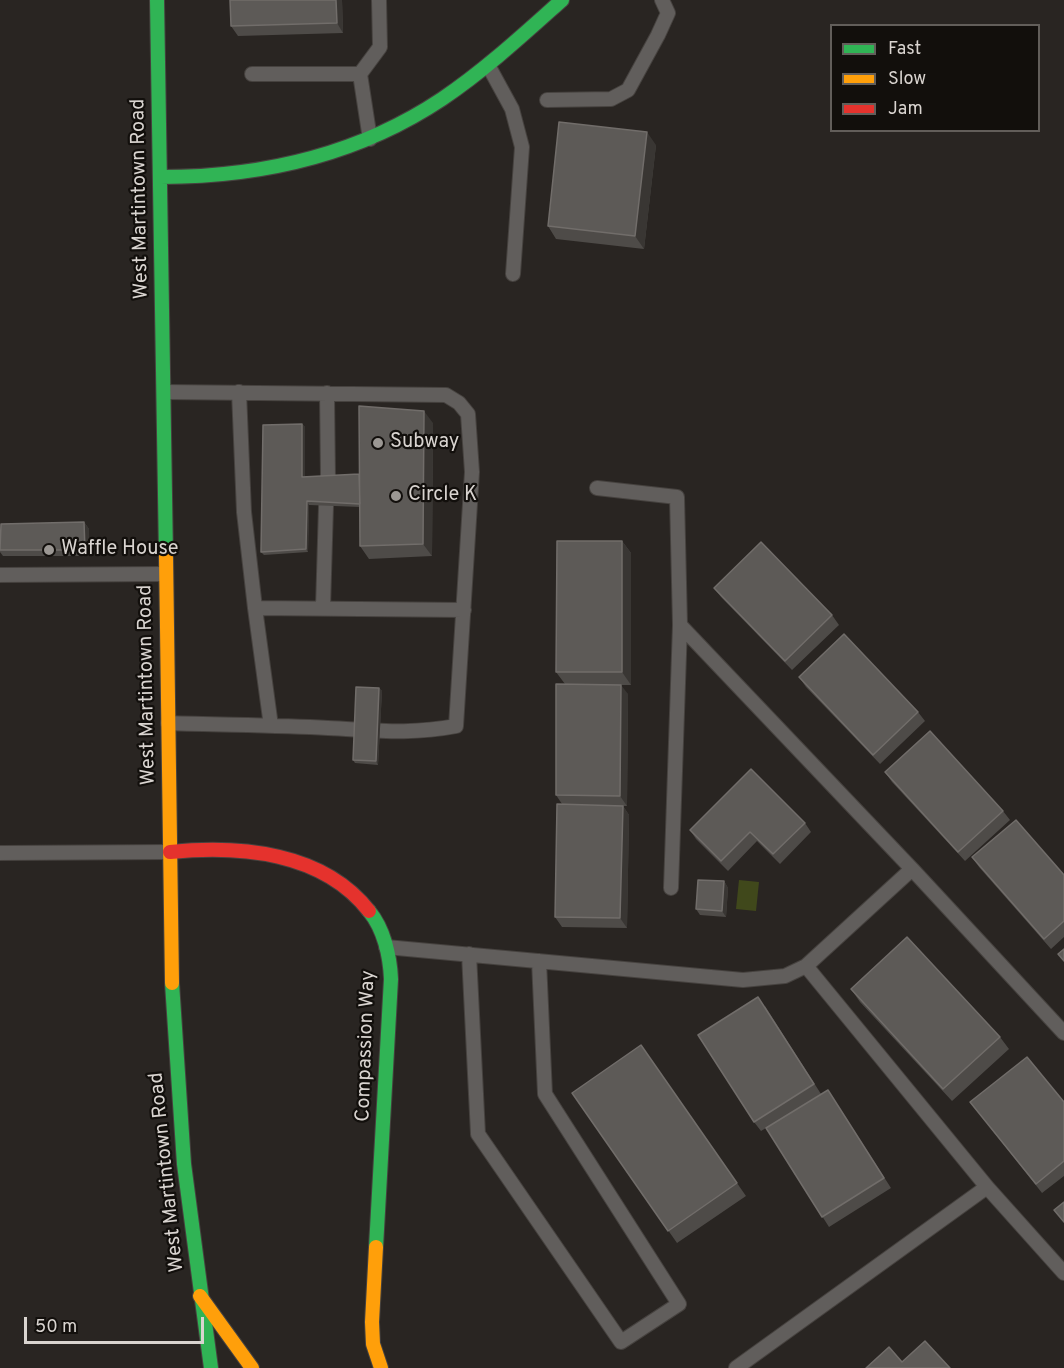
<!DOCTYPE html>
<html>
<head>
<meta charset="utf-8">
<style>
	body { margin:0 }
	#map { position:relative; width:1064px; height:1368px; overflow:hidden; background:#292522; font-family:Overpass,sans-serif }
	canvas { display:block }
	.legend { position:absolute; left:830px; top:24px; width:210px; height:108px; box-sizing:border-box; background:#120f0c; border:2px solid #625e5a; margin:0; padding:8px 10px; list-style:none; font-size:18px; color:#d9d4d0 }
	.legend li { display:flex; align-items:center; gap:12px; height:30px }
	.legend b { width:30px; border:2px solid #625e5a }
	.scale { position:absolute; left:24px; top:1317px; width:180px; height:27px; box-sizing:border-box; border:3px solid #d9d4d0; border-top:0; padding-left:8px; font-size:18px; line-height:21px; white-space:nowrap; color:#d9d4d0; -webkit-text-stroke:4px #120f0c; paint-order:stroke }
</style>
</head>
<body>
<div id="map">
<canvas width="1064" height="1368"></canvas>
<ul class="legend">
<li><b style="height:8px;background:#30b455"></b>Fast</li>
<li><b style="height:8px;background:#ff9f0a"></b>Slow</li>
<li><b style="height:8px;background:#e5322d"></b>Jam</li>
</ul>
<div class="scale">50 m</div>
</div>
<script>
const ctx = document.querySelector('canvas').getContext('2d');
ctx.lineJoin = 'round';
function fillPath(path, color) { ctx.fillStyle = color; ctx.fill(path, 'evenodd'); }
function strokePath(path, color, width, dash) { ctx.strokeStyle = color; ctx.lineWidth = width; ctx.lineCap = dash ? 'butt' : 'round'; ctx.setLineDash(dash || []); ctx.stroke(path); }
function label(font, color, halo, rows, align = 'center') {
  ctx.font = font + ' Overpass,sans-serif'; ctx.lineWidth = 4.5; ctx.setLineDash([]); ctx.textBaseline = 'middle'; ctx.strokeStyle = halo; ctx.fillStyle = color; for (const [text, x, y, turn = 0] of rows) {
    ctx.save(); ctx.translate(x, y); ctx.rotate((+turn || 0) * Math.PI / 180); ctx.textAlign = isNaN(turn) ? turn : align; if (halo) ctx.strokeText(text, 0, 0); ctx.fillText(text, 0, 0); ctx.restore();
  }
}
fillPath(new Path2D(`
	M739,880L759,882L756,911L736,909Z`), '#40481b');
const lane = new Path2D(`
	M488,65L512,109L522,147L513,274
	M252,74H360L370,139
	M360,74L380,47L379,0
	M547,100L611,99L628,90L658,35L668,13L662,0
	M164,392L446,395L459,403L468,414L472,472L456,726C409,735 374,730 328,728C275,725 221,725 168,723
	M239,392L244,512L255,608L271,726
	M327,393L328,479
	M597,488L677,497L680,625
	M0,575L166,574
	M255,608L464,610
	M323,608L326,506
	M0,853L170,852
	M671,888L680,625L912,869
	M386,947L743,980L785,976L806,966L912,869L1064,1033
	M469,954L478,1134L621,1342L679,1304L545,1094L539,961
	M987,1187L1064,1273
	M736,1368L987,1187L806,966`);
const fast = new Path2D(`
	M157,0L166,556
	M161,177C262,177 358,155 442,99C485,70 524,34 562,0
	M369,911C384,929 390,956 391,979L376,1247
	M172,983L184,1164L211,1368`);
const slow = new Path2D(`
	M166,556L172,983
	M376,1247L372,1322L373,1344L381,1368
	M200,1296L252,1368`);
const jam = new Path2D(`
	M170,852C240,845 323,852 369,911`);
strokePath(lane, '#46423f', 16);
strokePath(fast, '#46423f', 16);
strokePath(slow, '#46423f', 16);
strokePath(jam, '#46423f', 16);
strokePath(lane, '#615e5c', 14);
strokePath(fast, '#30b455', 14);
strokePath(slow, '#ff9f0a', 14);
strokePath(jam, '#e5322d', 14);
fillPath(new Path2D(`
	M342,0L343,33L238,36L231,26Z
	M656,145L644,249L556,239L548,226Z
	M433,423L432,556L369,559L360,546V507L309,505L308,552L264,555L261,552L302,424L305,427V477L359,474Z
	M84,522L89,529V556H3L0,552V531Z
	M622,541L631,553V685H604L628,694L627,806H623L629,815L627,928L562,927L555,917L562,804L556,795L565,684L556,672Z
	M714,588L832,615L839,625L792,670L721,597Z
	M799,677L918,712L925,721L880,764L806,687Z
	M379,688L382,691L378,765L355,763L353,760Z
	M885,772L1003,811L1010,820L965,861L892,782Z
	M805,823L811,832L780,864L757,841L728,871L696,839L690,830Z
	M972,857L1064,875V937L1051,949L979,867Z
	M724,881L728,888L726,917L700,915L696,909Z
	M851,989L1000,1037L1009,1049L952,1101L860,1002Z
	M765,1006L821,1094L773,1124L834,1099L891,1188L829,1227L766,1128L761,1131L754,1122Z
	M641,1045L746,1196L677,1243L572,1093Z
	M970,1102H1064V1176L1042,1193Z`), '#4e4b48');
fillPath(new Path2D(`
	M336,0H342L343,33L337,23Z
	M647,132L656,145L644,249L635,236Z
	M424,411L433,423L432,556L423,544Z
	M302,424L305,427V481L302,477Z
	M307,501L309,505L308,552L306,549Z
	M84,522L89,529V556L85,550Z
	M622,541L631,553V685L622,672Z
	M621,685L628,694L627,806L620,796Z
	M379,688L382,691L378,765L376,761Z
	M623,806L629,815L627,928L620,918Z
	M724,881L728,888L726,917L722,911Z`), '#393633');
const building = new Path2D(`
	M230,0H336L337,23L231,26Z
	M559,122L647,132L635,236L548,226Z
	M359,406L424,411L423,544L360,546Z
	M302,424V477L359,474L360,504L307,501L306,549L261,552L263,425Z
	M84,522L85,550H0L1,524Z
	M557,541H622V672H556Z
	M761,542L832,615L785,661L714,588Z
	M844,634L918,712L873,755L799,677Z
	M556,684L621,685L620,796L556,795Z
	M356,687L379,688L376,761L353,760Z
	M930,731L1003,811L958,852L885,772Z
	M751,769L805,823L773,854L750,832L721,861L690,830Z
	M557,804L623,806L620,918L555,917Z
	M1016,820L1064,875V921L1044,939L972,857Z
	M698,880L724,881L722,911L696,909Z
	M907,937L1000,1037L943,1089L851,989Z
	M1064,949V961L1058,954Z
	M758,997L814,1084L754,1122L698,1035Z
	M641,1045L737,1183L668,1231L572,1093Z
	M1027,1057L1064,1102V1161L1036,1184L970,1102Z
	M828,1090L884,1178L822,1217L766,1128Z
	M1064,1202V1222L1054,1210Z
	M925,1341L950,1368H866L889,1347L902,1362Z`);
fillPath(building, '#5d5a57');
strokePath(building, '#716d6a', 1.5);
for (const [x, y, r, color] of [
	[378,443,6,"#9b9793"],
	[396,496,6,"#9b9793"],
	[49,550,6,"#9b9793"]
]) { const dot = new Path2D(); dot.arc(x, y, r, 0, 2 * Math.PI); ctx.fillStyle = color; ctx.fill(dot); strokePath(dot, '#120f0c', 2); }
label('20px', '#d9d4d0', '#120f0c', [
	["West Martintown Road",141,199,-91],
	["West Martintown Road",148,685,-91],
	["Compassion Way",367,1046,-88],
	["West Martintown Road",168,1172,-96]
]);
label('20px', '#d9d4d0', '#120f0c', [
	["Subway",390,443],
	["Circle K",408,496],
	["Waffle House",61,550]
], 'left');
</script>
</body>
</html>
